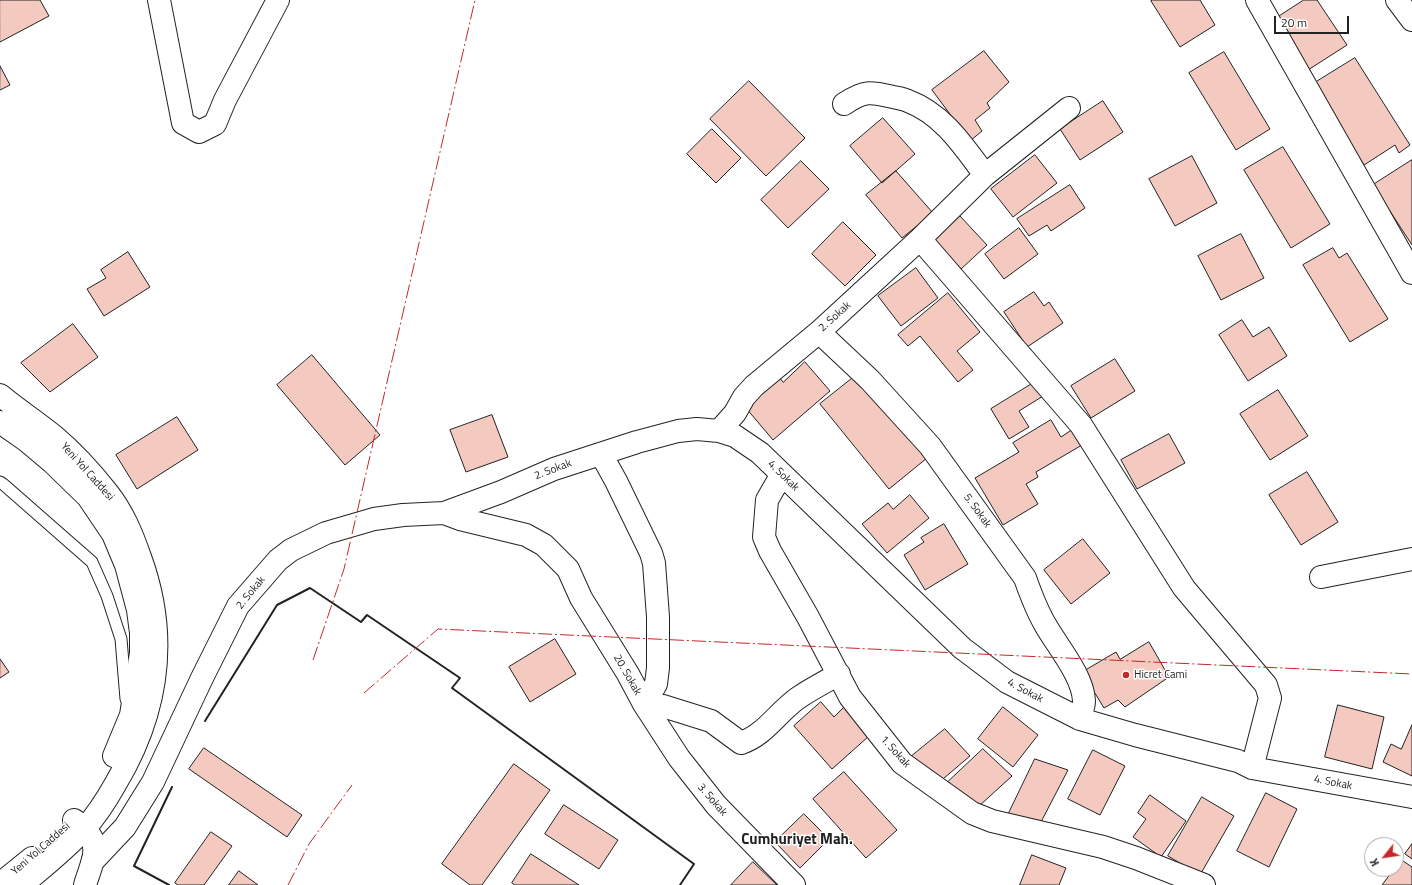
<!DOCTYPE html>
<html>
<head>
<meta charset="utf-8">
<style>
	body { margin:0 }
	#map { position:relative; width:1412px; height:885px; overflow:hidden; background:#fff; font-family:"Titillium Web",sans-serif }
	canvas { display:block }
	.north { position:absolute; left:1364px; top:837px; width:40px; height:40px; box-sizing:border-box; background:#fff; border:1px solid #a7a7a7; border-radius:50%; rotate:240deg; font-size:11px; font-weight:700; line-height:16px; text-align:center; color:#222 }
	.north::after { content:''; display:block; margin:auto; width:14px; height:18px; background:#c62828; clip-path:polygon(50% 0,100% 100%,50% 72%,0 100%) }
	.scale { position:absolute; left:1274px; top:16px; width:75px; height:18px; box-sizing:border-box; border:2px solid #222; border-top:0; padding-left:5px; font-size:12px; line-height:14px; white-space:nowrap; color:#222; -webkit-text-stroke:3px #fff; paint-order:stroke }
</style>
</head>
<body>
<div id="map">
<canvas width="1412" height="885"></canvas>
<div class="north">K</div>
<div class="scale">20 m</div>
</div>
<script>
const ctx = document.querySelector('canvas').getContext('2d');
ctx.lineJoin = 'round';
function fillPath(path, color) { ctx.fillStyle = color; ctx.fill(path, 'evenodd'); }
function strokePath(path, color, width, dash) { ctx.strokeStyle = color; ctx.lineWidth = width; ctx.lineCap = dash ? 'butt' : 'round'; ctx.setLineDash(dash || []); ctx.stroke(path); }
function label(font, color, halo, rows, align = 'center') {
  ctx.font = font + ' "Titillium Web",sans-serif'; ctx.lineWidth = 3; ctx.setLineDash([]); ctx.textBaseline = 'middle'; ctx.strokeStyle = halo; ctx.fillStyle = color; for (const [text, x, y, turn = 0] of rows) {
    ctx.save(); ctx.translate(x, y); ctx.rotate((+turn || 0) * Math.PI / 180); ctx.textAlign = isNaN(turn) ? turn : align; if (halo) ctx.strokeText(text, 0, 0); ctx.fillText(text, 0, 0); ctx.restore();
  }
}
const building = new Path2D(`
	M0,0H40L49,16L0,42Z
	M1153,0H1200L1215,25L1180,47L1151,1Z
	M1304,0H1317L1347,45L1308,70L1275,19Z
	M984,51L1009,82L987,103L990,108L975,120L982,131L970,141L932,90Z
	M1224,52L1270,129L1236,150L1189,73Z
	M1355,58L1410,145L1399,153L1395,145L1364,165L1313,84Z
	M0,66L10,85L0,90Z
	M749,81L805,138L766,176L710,119Z
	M1103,101L1123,132L1080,160L1060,129Z
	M883,118L915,154L882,183L850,146Z
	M712,129L741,158L716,183L687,154Z
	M1283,147L1330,224L1291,248L1244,170Z
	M1035,155L1057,183L1013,217L991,189Z
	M1192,156L1217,203L1175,226L1149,179Z
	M1412,160V245L1373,185Z
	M801,161L829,189L788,228L761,200Z
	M896,171L933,213L902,238L866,195Z
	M1070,185L1085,208L1051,231L1047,225L1029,236L1017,219Z
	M960,216L987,245L961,269L934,239Z
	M843,222L876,255L845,286L812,254Z
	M1019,228L1038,254L1004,279L985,254Z
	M1241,234L1264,278L1221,300L1198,256Z
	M1333,248L1339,258L1347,253L1388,319L1350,342L1303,265Z
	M128,252L150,287L104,316L87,289L106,278L101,270Z
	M916,268L938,298L901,326L878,296Z
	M1034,292L1044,306L1049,302L1063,323L1027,347L1004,312Z
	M948,293L980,332L957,351L973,370L958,382L920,336L908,346L898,335Z
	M1242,320L1253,337L1269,327L1287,356L1248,381L1219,335Z
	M73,324L98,357L50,392L21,363Z
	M312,355L380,435L345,465L277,385Z
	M1115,359L1135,391L1091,418L1071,386Z
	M805,362L830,391L773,440L746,408L780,378L783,382Z
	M859,373L927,458L889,489L820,404Z
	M1040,379L1048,393L1019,411L1029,427L1009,439L991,409Z
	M1278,390L1308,436L1270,460L1240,414Z
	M492,415L508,457L466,472L450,430Z
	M177,417L198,450L137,489L116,455Z
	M1051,420L1061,437L1073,429L1082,445L1036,472L1038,477L1026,484L1038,504L1003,525L975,478L1019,452L1013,443Z
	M1169,434L1185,463L1137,489L1121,460Z
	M1307,472L1338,522L1301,545L1269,495Z
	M910,495L929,518L887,553L862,524L888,503L893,509Z
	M944,524L968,564L925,590L904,555L924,542L921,538Z
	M1083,539L1110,573L1071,604L1044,570Z
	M555,639L576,674L530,702L509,667Z
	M1149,642L1169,677L1125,707L1118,700L1104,708L1082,672L1116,652L1120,659Z
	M0,659L9,672L0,678Z
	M821,702L834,717L844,707L869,736L832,769L794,726Z
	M1338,705L1384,717L1372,769L1325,757Z
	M1003,707L1038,735L1013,767L978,739Z
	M1412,725V776L1383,762L1391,744L1401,749Z
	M945,729L970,756L937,784L907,760Z
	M204,748L302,815L287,837L189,769Z
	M983,749L1012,776L978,807L948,782Z
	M1093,750L1125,766L1100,815L1068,799Z
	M1035,759L1068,770L1041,822L1008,815Z
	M514,764L550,790L482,885H470L442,864Z
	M844,772L897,830L866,858L813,799Z
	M1266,793L1297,809L1269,867L1237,851Z
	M1150,795L1186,821L1161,857L1133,837L1146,819L1138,813Z
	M1202,797L1234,816L1200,875L1168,856Z
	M564,805L618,840L599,869L545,834Z
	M804,814L829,839L800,868L775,842Z
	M211,832L232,846L204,885H178L175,883Z
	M1412,844V859L1405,854Z
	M531,854L579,885H515L512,883Z
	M1032,855L1066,868L1059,885H1020Z
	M1400,859L1412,867V885H1382L1394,869H1396V865Z
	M753,862L777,885H731Z
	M239,871L258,885H229Z`);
fillPath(building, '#f3c9c0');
strokePath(building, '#222', 1);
const lane = new Path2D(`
	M0,482L3,484L92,562L107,596L121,639L126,699`);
const street = new Path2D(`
	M159,0L183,123L199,132L215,124L225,100L278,0
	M1257,0L1412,273
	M844,104C865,90 871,92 893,97C898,98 904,99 908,101C943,114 964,147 985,175
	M920,239L1081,425L1184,588L1266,685L1270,698L1252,768
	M819,332L870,380L930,446L1025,578C1031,595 1037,611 1046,626C1058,647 1083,676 1084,701C1084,707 1081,713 1080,719
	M719,431L735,413L744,397L754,386L819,332L920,239L985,175L1069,108
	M601,454L616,481L651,553L654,563L658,617V668L656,684L644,704
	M782,474L767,500L764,537L770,551L808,617L850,697L902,763L972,813L992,821L1103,847L1136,858L1204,885
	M444,513L460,519L526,535L544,545L568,569L581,598L628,674L644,704L679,758L716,805L794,885
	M1321,577L1412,559
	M644,704L663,706L711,721L741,743C765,735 778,712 798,698C811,689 825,682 839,674
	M93,861L125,827L153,782L202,678L238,606L278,560L291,550L326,533L374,519L403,515L444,513L501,492L554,469L637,442L678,431L697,429L719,431L735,436L760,453L962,648L1007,682L1080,719L1135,735L1238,761L1252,768L1412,797`);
const secondary = new Path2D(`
	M1397,0L1412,20
	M0,395C18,410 38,423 55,437C74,453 92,473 107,492C123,512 132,534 140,557C169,636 158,712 116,783C107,799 97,815 85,828C66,849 43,867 22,885
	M0,422L27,441L52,462L88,497L113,534L126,565L138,610L141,633V653L131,715L114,756
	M74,820C90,831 99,843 92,863C90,871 87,878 85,885
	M0,884L32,858`);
strokePath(lane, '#222', 13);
strokePath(street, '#222', 24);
strokePath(secondary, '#222', 24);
strokePath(lane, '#fff', 11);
strokePath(street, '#fff', 22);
strokePath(secondary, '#fff', 22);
strokePath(new Path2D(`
	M205,721L277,605L310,588L361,622L367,615L460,678L452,688L694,864L680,885
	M169,885L134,866L172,787`), '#222', 2);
strokePath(new Path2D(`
	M313,660L344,569L475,0
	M364,693L438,629L1412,674
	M288,885L309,844L352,785`), '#c62828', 1, [14, 3, 2, 3]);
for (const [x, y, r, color] of [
	[1126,675,4,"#c62828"]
]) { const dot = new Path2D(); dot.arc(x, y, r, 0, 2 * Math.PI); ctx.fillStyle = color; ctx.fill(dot); strokePath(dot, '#fff', 1.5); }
label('11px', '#222', '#fff', [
	["2. Sokak",835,317,-42],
	["2. Sokak",553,470,-21],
	["Yeni Yol Caddesi",87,472,48],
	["4. Sokak",783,476,44],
	["5. Sokak",977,511,54],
	["2. Sokak",251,593,-51],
	["20. Sokak",627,675,60],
	["4. Sokak",1025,691,28],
	["1. Sokak",895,752,48],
	["4. Sokak",1333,783,11],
	["3. Sokak",712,800,49],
	["Yeni Yol Caddesi",41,849,-41]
]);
label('11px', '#222', '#fff', [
	["Hicret Cami",1134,675]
], 'left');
label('bold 15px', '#222', '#fff', [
	["Cumhuriyet Mah.",797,840]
]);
</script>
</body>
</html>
